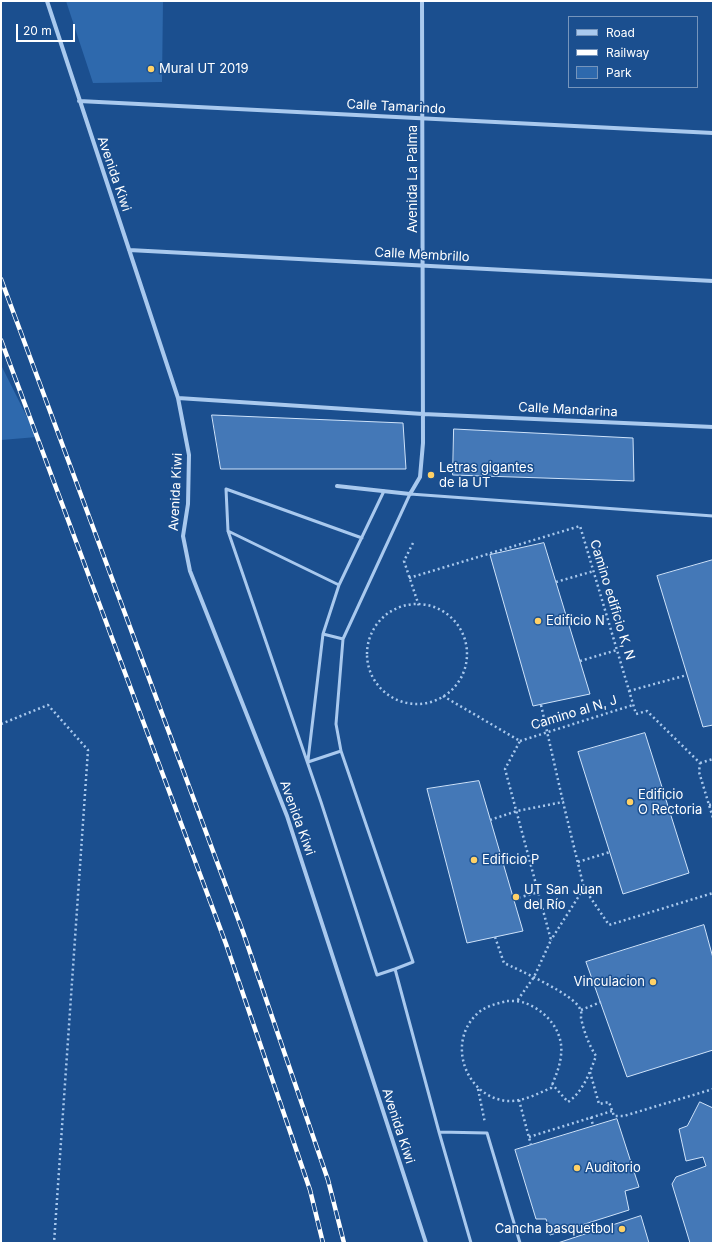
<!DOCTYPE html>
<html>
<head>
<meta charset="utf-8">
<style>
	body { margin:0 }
	#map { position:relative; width:714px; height:1244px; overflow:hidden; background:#1b4f8f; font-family:Inter,sans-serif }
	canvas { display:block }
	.frame { position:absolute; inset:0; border:2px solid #fff; pointer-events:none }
	.legend { position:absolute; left:568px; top:16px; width:130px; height:72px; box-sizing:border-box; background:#1b4f8f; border:1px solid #7695bc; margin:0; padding:5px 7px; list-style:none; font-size:12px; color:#fff }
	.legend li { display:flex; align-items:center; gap:8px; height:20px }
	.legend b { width:20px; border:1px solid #7695bc }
	.scale { position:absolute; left:16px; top:24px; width:59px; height:18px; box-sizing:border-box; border:2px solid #fff; border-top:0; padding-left:5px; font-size:12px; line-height:14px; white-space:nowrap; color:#fff; -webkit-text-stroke:3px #1b4f8f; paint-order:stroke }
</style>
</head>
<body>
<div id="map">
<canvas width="714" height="1244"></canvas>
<div class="frame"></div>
<ul class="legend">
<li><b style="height:5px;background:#a9c9ee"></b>Road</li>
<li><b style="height:5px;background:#fff"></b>Railway</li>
<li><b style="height:11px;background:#2e69ad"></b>Park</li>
</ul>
<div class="scale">20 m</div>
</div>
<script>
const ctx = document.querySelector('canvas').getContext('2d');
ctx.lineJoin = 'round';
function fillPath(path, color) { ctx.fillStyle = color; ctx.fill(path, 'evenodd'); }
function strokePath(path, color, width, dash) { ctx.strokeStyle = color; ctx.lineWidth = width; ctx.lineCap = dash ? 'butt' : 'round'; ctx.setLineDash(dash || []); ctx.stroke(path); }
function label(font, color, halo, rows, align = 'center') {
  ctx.font = font + ' Inter,sans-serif'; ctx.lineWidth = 3; ctx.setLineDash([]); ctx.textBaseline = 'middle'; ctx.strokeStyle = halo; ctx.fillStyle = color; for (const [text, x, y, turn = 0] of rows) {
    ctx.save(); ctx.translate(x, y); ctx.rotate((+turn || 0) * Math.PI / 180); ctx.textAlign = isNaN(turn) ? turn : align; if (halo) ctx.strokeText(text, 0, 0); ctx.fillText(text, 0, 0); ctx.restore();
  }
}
fillPath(new Path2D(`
	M66,1H163L162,82L93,83Z
	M1,365L37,437L1,440Z`), '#2e69ad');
const building = new Path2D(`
	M212,415L403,423L406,469H221Z
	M454,429L633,438L634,481L453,475Z
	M544,543L590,694L533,706L490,555Z
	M713,560V725L703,727L657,576Z
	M645,733L689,873L623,894L578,752Z
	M479,781L523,931L467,943L427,789Z
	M704,925L713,958V1050L627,1077L586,962Z
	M700,1102L713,1108V1243H690L672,1184L676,1177L706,1166L703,1157L686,1161L679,1129L687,1126Z
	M617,1119L639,1187L625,1191L629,1210L550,1235L546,1219H536L515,1150Z
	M641,1216L649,1243H558Z`);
fillPath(building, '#4478b7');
strokePath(building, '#cfe3fa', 1);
strokePath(new Path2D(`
	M413,543L404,561L419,606
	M409,578L580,526L636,714L647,711L700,763L699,772L713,818
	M556,582L594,571
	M367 654a50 50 0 1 1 100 0a50 50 0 1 1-100 0Z
	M580,661L617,650
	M629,691L687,675
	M443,696L520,741L505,769L551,940L534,977L517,1001
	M541,705L563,802
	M1,724L48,705L88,750L54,1243
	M520,741L633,705
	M700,763L713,759
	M709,805L713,804
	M490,820L517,811L563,802L584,888L551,940
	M578,862L610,852
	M584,888L609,925L713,893
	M514,899L539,892
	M495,937L504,963C519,970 575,995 580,1009C582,1012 581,1015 581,1018C584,1032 589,1045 596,1056C590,1072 583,1092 568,1102L552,1084
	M507,1001C513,1001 520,1001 525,1003C547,1011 564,1032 561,1055C560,1067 555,1077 551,1088C537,1094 522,1102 507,1101C466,1097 446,1043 477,1014C485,1006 496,1004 507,1001Z
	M581,1010L601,1002
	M590,1072L599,1104L609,1102L614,1116H624L713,1089
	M478,1089L485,1123
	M519,1100L531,1145
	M591,1117L593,1126
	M529,1137L612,1111`), '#a9c9ee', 2.5, [2, 3]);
strokePath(new Path2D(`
	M228,531L339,585
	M362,538L226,489L228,531L321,802L377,975L395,969L439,1132L471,1243
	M323,634L343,639
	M308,760L323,634L339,585L384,491
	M308,762L341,751
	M395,969L413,962L341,751L336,724L343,639L410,494L713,516
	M439,1132L487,1133L520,1243`), '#a9c9ee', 3);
strokePath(new Path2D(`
	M47,1L178,398L189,455L188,504L183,536L190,571L287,816L426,1243
	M79,101L713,133
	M129,250L713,281
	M178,398L423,414L713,427
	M337,486L410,494L420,477L423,443L422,1`), '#a9c9ee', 4);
const rail = new Path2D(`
	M1,279L243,932L328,1180L344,1243
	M1,340L226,944L310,1190L323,1243`);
strokePath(rail, '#fff', 4.5);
strokePath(rail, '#1b4f8f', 3, [9]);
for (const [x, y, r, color] of [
	[151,69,4,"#ffd166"],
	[431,475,4,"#ffd166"],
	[538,621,4,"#ffd166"],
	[630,802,4,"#ffd166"],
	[474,860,4,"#ffd166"],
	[516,897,4,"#ffd166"],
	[653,982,4,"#ffd166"],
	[577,1168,4,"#ffd166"],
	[622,1229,4,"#ffd166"]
]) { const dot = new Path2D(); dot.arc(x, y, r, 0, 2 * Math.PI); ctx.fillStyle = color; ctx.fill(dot); strokePath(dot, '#1b4f8f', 1.5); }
label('13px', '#fff', '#1b4f8f', [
	["Mural UT 2019",159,69],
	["Letras gigantes",439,468],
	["de la UT",439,483],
	["Edificio N",546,621],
	["Edificio",638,795],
	["O Rectoria",638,810],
	["Edificio P",482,860],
	["UT San Juan",524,890],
	["del Río",524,905],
	["Vinculacion",645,982,"right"],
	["Auditorio",585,1168],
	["Cancha basquetbol",614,1229,"right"]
], 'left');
label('13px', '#fff', '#1b4f8f', [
	["Calle Tamarindo",396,107,3],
	["Avenida Kiwi",114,174,71],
	["Avenida La Palma",413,179,-90],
	["Calle Membrillo",422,255,3],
	["Calle Mandarina",568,410,3],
	["Avenida Kiwi",176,492,-87],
	["Camino edificio K, N",612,600,73],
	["Camino al N, J",574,713,-17],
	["Avenida Kiwi",297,818,70],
	["Avenida Kiwi",398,1126,72]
]);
</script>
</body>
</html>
